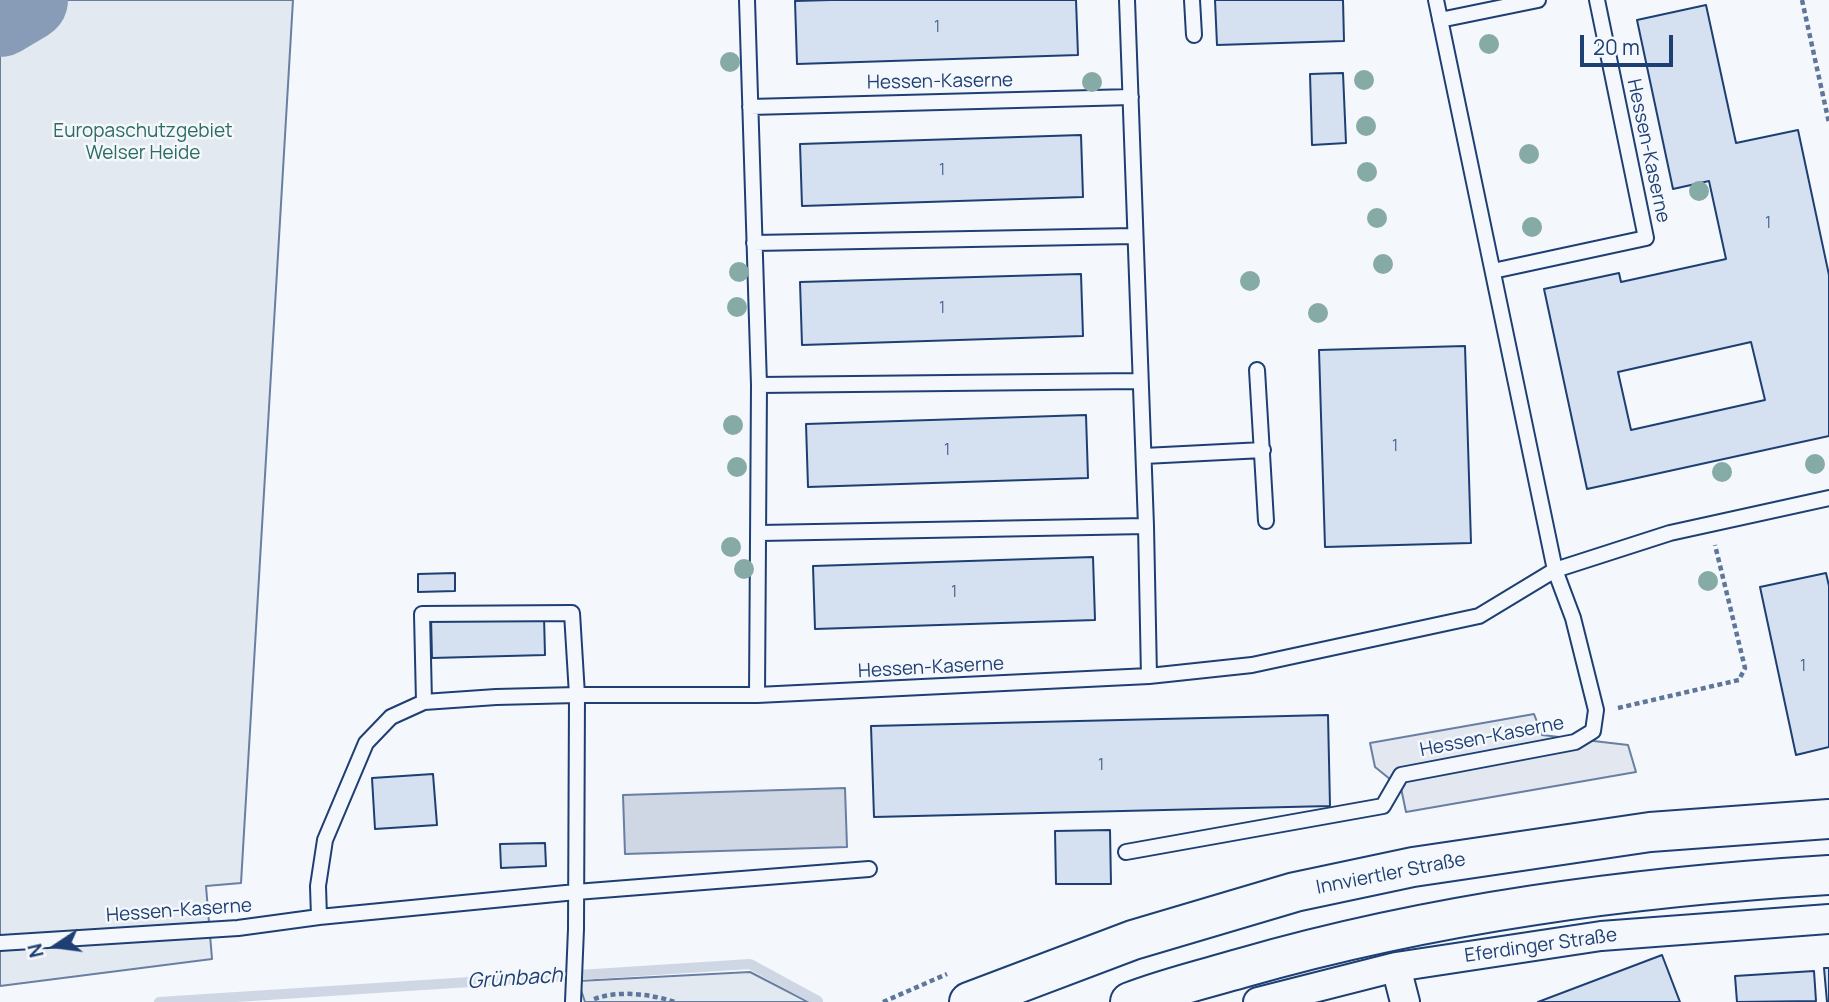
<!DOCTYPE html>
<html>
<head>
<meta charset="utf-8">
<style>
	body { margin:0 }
	#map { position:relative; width:1829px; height:1002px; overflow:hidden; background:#f4f7fb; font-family:Manrope,sans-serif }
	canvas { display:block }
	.north { position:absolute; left:21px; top:911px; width:70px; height:70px; -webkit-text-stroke:5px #f4f7fb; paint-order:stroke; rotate:257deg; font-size:19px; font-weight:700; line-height:28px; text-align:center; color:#1d3f73 }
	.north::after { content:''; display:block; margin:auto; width:24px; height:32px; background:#1d3f73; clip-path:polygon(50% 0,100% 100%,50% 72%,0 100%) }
	.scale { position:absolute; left:1580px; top:35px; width:93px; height:32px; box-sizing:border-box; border:4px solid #1d3f73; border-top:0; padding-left:9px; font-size:21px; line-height:24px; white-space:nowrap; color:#1d3f73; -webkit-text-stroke:5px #f4f7fb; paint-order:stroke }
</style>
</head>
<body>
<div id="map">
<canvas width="1829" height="1002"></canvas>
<div class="north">N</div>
<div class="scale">20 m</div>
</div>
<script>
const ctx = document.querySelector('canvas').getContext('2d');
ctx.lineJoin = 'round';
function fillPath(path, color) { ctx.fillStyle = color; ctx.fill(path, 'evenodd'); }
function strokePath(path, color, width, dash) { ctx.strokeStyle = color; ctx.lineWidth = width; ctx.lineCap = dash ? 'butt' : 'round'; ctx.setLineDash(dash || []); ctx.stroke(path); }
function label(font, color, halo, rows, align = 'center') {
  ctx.font = font + ' Manrope,sans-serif'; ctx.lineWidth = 5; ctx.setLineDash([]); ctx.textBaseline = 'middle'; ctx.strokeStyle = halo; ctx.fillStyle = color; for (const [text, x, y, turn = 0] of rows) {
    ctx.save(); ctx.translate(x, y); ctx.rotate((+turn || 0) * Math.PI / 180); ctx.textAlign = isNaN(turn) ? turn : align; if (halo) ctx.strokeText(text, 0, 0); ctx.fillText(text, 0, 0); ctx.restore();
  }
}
const green = new Path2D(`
	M0,0H293L241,883L206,886L212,959L0,986Z
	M750,972L808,1002H585L578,981Z`);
fillPath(green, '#e3e9f0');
strokePath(green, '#687fa3', 2);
const parking = new Path2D(`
	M1534,714L1542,735L1628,745L1636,772L1406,812L1401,788L1375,767L1370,743Z`);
fillPath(parking, '#e3e8f0');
strokePath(parking, '#687fa3', 2);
const water = new Path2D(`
	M845,788L847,847L625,854L623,795Z`);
fillPath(water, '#cfd7e4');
strokePath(water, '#687fa3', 2);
strokePath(new Path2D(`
	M159,1002L750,964L818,1001`), '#cfd7e4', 10);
strokePath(new Path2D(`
	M0,16L27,0`), '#889bb7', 82);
const building = new Path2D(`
	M831,0H1076L1078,55L797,64L795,1Z
	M1215,0H1343L1344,41L1217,45Z
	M1706,5L1736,143L1798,130L1829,275V436L1587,489L1544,289L1619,273L1621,282L1726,259L1709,181L1673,189L1637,20ZM1751,342L1765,400L1631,430L1618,372Z
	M1343,73L1346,143L1312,145L1310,74Z
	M1081,135L1083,197L802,206L800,144Z
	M1081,274L1083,336L802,345L800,282Z
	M1465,346L1471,543L1325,547L1319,350Z
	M1086,415L1088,478L808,487L806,424Z
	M1093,557L1095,620L815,629L813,566Z
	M455,573V591L418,592V574Z
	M1826,573L1829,586V747L1796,755L1760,587Z
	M544,616L545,655L432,658L431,618Z
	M1328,715L1330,806L874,817L871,726Z
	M433,774L437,825L375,829L372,778Z
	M1110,830L1111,884H1056L1055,831Z
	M545,843L546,866L501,868L500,844Z
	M1662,955L1680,1002H1538Z
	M1824,968H1829V1002H1827Z
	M1814,971L1816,1001L1737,1002L1735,976Z`);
fillPath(building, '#d5e0f0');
strokePath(building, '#1d3f73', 2);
const service = new Path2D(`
	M747,0L759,385L757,695
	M1127,0L1146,526L1149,676
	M1192,0L1194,35
	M1440,20L1538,0
	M750,107L1131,97
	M754,243L1134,236
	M1493,271L1646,238L1597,0
	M1257,370L1266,521
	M759,385L1139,381
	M1144,456L1263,450
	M760,533L1146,526
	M1126,852L1383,806L1401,775L1575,742L1593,731L1596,710L1573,618L1555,570L1436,0
	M319,917L576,892L869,869
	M0,943L238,928L319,917L318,886L325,840L366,743L391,717L424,702L496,697L577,695L572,613L422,614L424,702
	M573,1002L576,929L577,695H757L1149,676L1252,665L1479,616L1555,570L1670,533L1829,498`);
const minor = new Path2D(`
	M1396,967L1405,1002
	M1258,1002L1396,967L1601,936L1829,919`);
const primary = new Path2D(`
	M969,1002L1133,940L1295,892L1413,867L1650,832L1829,819
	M1130,1002C1166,988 1204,979 1242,968C1433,913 1631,887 1829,875`);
strokePath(service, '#1d3f73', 18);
strokePath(minor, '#1d3f73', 32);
strokePath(primary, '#1d3f73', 42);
strokePath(new Path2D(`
	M1802,0L1829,123
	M1618,708L1739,680L1745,668L1715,545
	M594,999C619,990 650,994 675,1002
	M883,1002L947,974`), '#5e769c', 4.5, [5, 3.5]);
strokePath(service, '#f4f7fb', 14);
strokePath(minor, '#f4f7fb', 28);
strokePath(primary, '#f4f7fb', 38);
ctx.fillStyle = '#86aba6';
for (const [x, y] of [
	[1489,44],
	[730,62],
	[1364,80],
	[1092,82],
	[1366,126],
	[1529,154],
	[1367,172],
	[1699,191],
	[1377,218],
	[1532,227],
	[1383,264],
	[739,272],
	[1250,281],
	[737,307],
	[1318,313],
	[733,425],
	[1815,464],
	[737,467],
	[1722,472],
	[731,547],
	[744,569],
	[1708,581]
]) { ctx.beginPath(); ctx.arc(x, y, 10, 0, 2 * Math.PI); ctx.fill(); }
label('16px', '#4b6792', null, [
	["1",937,28],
	["1",942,171],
	["1",1768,224],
	["1",942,309],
	["1",1395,447],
	["1",947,451],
	["1",954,593],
	["1",1803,667],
	["1",1101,766]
]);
label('19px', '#1d3f73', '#f4f7fb', [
	["Hessen-Kaserne",940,82,-1],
	["Hessen-Kaserne",1648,151,78],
	["Hessen-Kaserne",931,668,-3],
	["Hessen-Kaserne",1492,737,-11],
	["Innviertler Straße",1391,874,-11],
	["Hessen-Kaserne",179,911,-4],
	["Eferdinger Straße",1541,946,-8]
]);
label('19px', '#2c6c60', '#f4f7fb', [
	["Europaschutzgebiet",143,132],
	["Welser Heide",143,154]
]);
label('italic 21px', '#1d3f73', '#f4f7fb', [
	["Grünbach",515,979,-4]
]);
</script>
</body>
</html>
